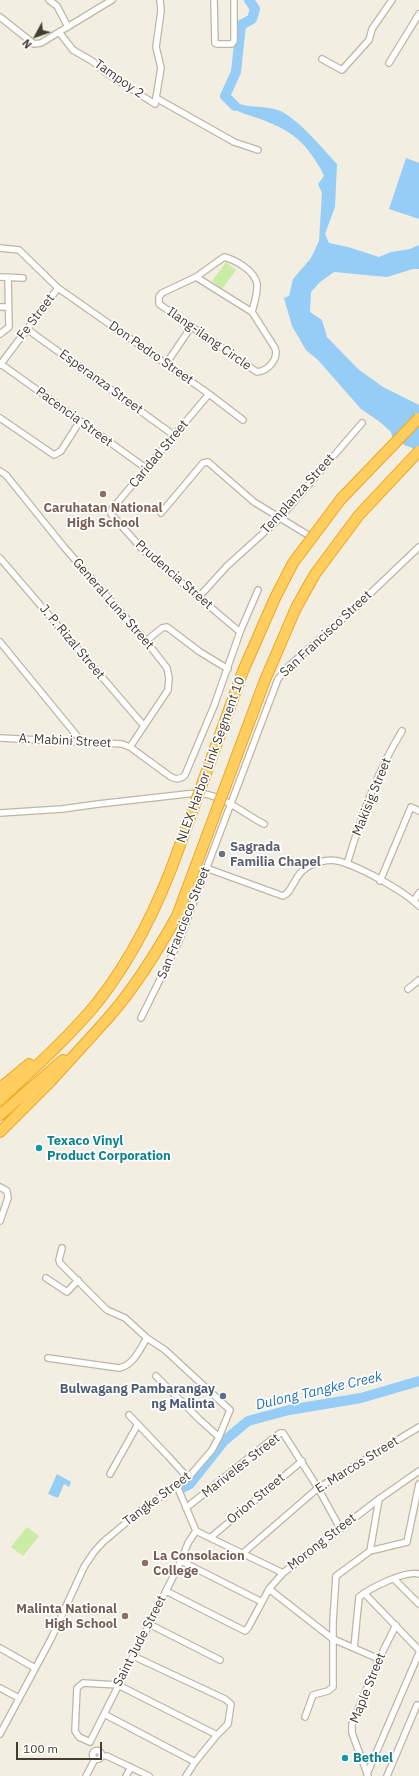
<!DOCTYPE html>
<html>
<head>
<meta charset="utf-8">
<style>
	body { margin:0 }
	#map { position:relative; width:419px; height:1776px; overflow:hidden; background:#f2eee1; font-family:"IBM Plex Sans",sans-serif }
	canvas { display:block }
	.north { position:absolute; left:16px; top:16px; width:40px; height:40px; -webkit-text-stroke:3px #fff; paint-order:stroke; rotate:229deg; font-size:11px; font-weight:700; line-height:16px; text-align:center; color:#443d31 }
	.north::after { content:''; display:block; margin:auto; width:14px; height:18px; background:#443d31; clip-path:polygon(50% 0,100% 100%,50% 72%,0 100%) }
	.scale { position:absolute; left:16px; top:1742px; width:86px; height:18px; box-sizing:border-box; border:2px solid #443d31; border-top:0; padding-left:5px; font-size:12px; line-height:14px; white-space:nowrap; color:#443d31; -webkit-text-stroke:3px #fff; paint-order:stroke }
</style>
</head>
<body>
<div id="map">
<canvas width="419" height="1776"></canvas>
<div class="north">N</div>
<div class="scale">100 m</div>
</div>
<script>
const ctx = document.querySelector('canvas').getContext('2d');
ctx.lineJoin = 'round';
function fillPath(path, color) { ctx.fillStyle = color; ctx.fill(path, 'evenodd'); }
function strokePath(path, color, width, dash) { ctx.strokeStyle = color; ctx.lineWidth = width; ctx.lineCap = dash ? 'butt' : 'round'; ctx.setLineDash(dash || []); ctx.stroke(path); }
function label(font, color, halo, rows, align = 'center') {
  ctx.font = font + ' "IBM Plex Sans",sans-serif'; ctx.lineWidth = 3.5; ctx.setLineDash([]); ctx.textBaseline = 'middle'; ctx.strokeStyle = halo; ctx.fillStyle = color; for (const [text, x, y, turn = 0] of rows) {
    ctx.save(); ctx.translate(x, y); ctx.rotate((+turn || 0) * Math.PI / 180); ctx.textAlign = isNaN(turn) ? turn : align; if (halo) ctx.strokeText(text, 0, 0); ctx.fillText(text, 0, 0); ctx.restore();
  }
}
fillPath(new Path2D(`
	M226,262L236,270L222,289L212,281Z
	M27,1527L39,1536L23,1556L11,1547Z`), '#caeca4');
fillPath(new Path2D(`
	M229,97C235,109 265,105 278,110C297,117 322,148 337,164L335,207L325,234L329,243L348,247L379,257L391,252L410,249L419,245V269H413L387,277L334,272L320,282L311,292L310,312L322,320L327,337L358,369L383,387L419,405V452C410,445 392,444 391,432L380,422L361,409L318,360L306,350L292,326L284,298L289,296L293,279L311,258L319,241L322,193L318,184L324,176C322,170 320,168 317,163C302,138 287,129 260,119C247,114 232,112 224,99Z
	M406,158L419,163V219L389,209Z
	M57,1474L71,1482L69,1487L64,1484L58,1498L48,1494Z`), '#95cdf7');
strokePath(new Path2D(`
	M235,106L225,96L236,72L241,25L252,19L255,9L249,0
	M180,1489L190,1484L224,1441L248,1421L289,1410L361,1398L419,1381`), '#95cdf7', 10);
const minor = new Path2D(`
	M49,0L57,6L68,27
	M214,0L215,43L217,44H232L234,41V0
	M0,17L34,44L41,43L112,0
	M59,32L73,50L92,61L108,74L155,104L161,68L156,47L161,11L160,0
	M322,59L342,70L369,40L372,29L392,0
	M389,63L419,14
	M156,98L234,142L258,150
	M0,248L19,250L58,288L209,394L243,420
	M0,277L23,278
	M196,277L252,312L275,348C279,359 268,371 257,372L159,304V297L162,293L196,277L224,257C236,260 255,271 257,284C258,292 254,304 252,312
	M0,307H8
	M27,329L175,436
	M0,334L9,327L8,277
	M1,364L147,469
	M166,364L191,327
	M0,365L58,288
	M209,394L112,509L111,514L143,550L240,632
	M0,418L54,455L61,451L80,421
	M0,471L6,475L64,547L146,641L167,668L169,678L168,690L130,747
	M161,513L203,463L208,462L254,502L308,535
	M0,558L144,726
	M198,598L227,566L280,518L362,423
	M146,641L162,628L167,627L200,652L228,669
	M0,642L82,742
	M0,738L122,744L130,747L171,777C177,780 181,779 185,775L214,706L240,632L258,590
	M0,813L62,809L98,804L196,793C223,794 242,813 264,824
	M347,864C361,818 376,773 402,731
	M206,868L283,896C293,892 294,875 306,868C314,862 329,859 338,861C359,866 404,891 419,906
	M380,881L411,807L419,811
	M414,901L419,893
	M408,989L419,980
	M141,1018L179,941L278,679L289,666L356,607L419,547
	M0,1187L7,1191L8,1198L0,1221
	M46,1278L67,1292L78,1280
	M48,1358L119,1368C134,1365 139,1350 147,1338
	M156,1376L200,1420L219,1437
	M129,1415L168,1456L188,1478
	M110,1474L138,1424
	M177,1486L196,1531L283,1573
	M186,1508L280,1433H283L318,1488L340,1528
	M210,1538L302,1461
	M370,1551L379,1499
	M242,1554L318,1488L419,1427
	M181,1561L262,1602
	M394,1579L419,1604
	M269,1589L333,1639L379,1659
	M166,1591L245,1631L248,1628L269,1589L283,1573L379,1499L419,1471
	M364,1593L419,1650
	M149,1624L220,1660
	M0,1648L35,1668
	M354,1648L359,1597C370,1588 406,1570 419,1574
	M133,1656L225,1699L231,1704L228,1724L217,1735L195,1762L186,1776
	M0,1688L19,1698
	M104,1714L195,1762
	M305,1717L313,1695L328,1691L333,1687V1622L336,1576L370,1551L407,1542L419,1484
	M0,1734L51,1639L84,1567L94,1552L103,1542L140,1511L188,1478L212,1450L219,1437L230,1410L165,1350L147,1338L125,1318L107,1310L60,1263L59,1260L62,1248
	M90,1742L181,1561L188,1543L196,1531
	M90,1742L79,1737L75,1731L77,1688L83,1683L118,1685L217,1735
	M92.5 1755a4.5 4.5 0 1 1 9 0a4.5 4.5 0 1 1-9 0Z
	M102,1756H107L149,1776
	M367,1774L419,1653
	M86,1776L95,1759
	M126,1776L131,1767
	M368,1776L352,1733V1724L379,1659L396,1625
	M387,1776L417,1705`);
const motorway = new Path2D(`
	M0,1088L29,1064
	M0,1100C33,1069 68,1038 97,1003C134,956 160,902 180,845
	M0,1115L63,1060
	M0,1132L51,1081L109,1017`);
strokePath(minor, '#beb6a3', 8);
strokePath(motorway, '#eda720', 12);
strokePath(minor, '#fff', 5.5);
strokePath(motorway, '#ffce5f', 10);
const motorwayBridge = new Path2D(`
	M180,845L243,671L275,598L293,563L341,499L419,418
	M109,1017C136,986 157,952 177,916L265,680L296,608L315,574L359,515L419,451`);
strokePath(motorwayBridge, '#eda720', 12, []);
strokePath(motorwayBridge, '#ffce5f', 10);
for (const [x, y, r, color] of [
	[103,494,4,"#8d6e63"],
	[222,854,4,"#6b7280"],
	[39,1148,4,"#0f9aa8"],
	[223,1396,4,"#5c6f8a"],
	[145,1563,4,"#8d6e63"],
	[125,1616,4,"#8d6e63"],
	[345,1758,4,"#0f9aa8"]
]) { const dot = new Path2D(); dot.arc(x, y, r, 0, 2 * Math.PI); ctx.fillStyle = color; ctx.fill(dot); strokePath(dot, '#fff', 1.5); }
label('13px', '#443d31', '#fff', [
	["Tampoy 2",119,79,35],
	["Fe Street",36,317,-53],
	["Ilang-ilang Circle",209,339,35],
	["Don Pedro Street",151,353,35],
	["Esperanza Street",101,382,36],
	["Pacencia Street",74,417,36],
	["Caridad Street",159,454,-50],
	["Templanza Street",298,494,-48],
	["Prudencia Street",174,575,41],
	["General Luna Street",113,604,49],
	["San Francisco Street",326,634,-43],
	["J. P. Rizal Street",72,642,50],
	["A. Mabini Street",65,741,3],
	["NLEX Harbor Link Segment 10",211,760,-70],
	["Makisig Street",372,797,-68],
	["San Francisco Street",184,923,-68],
	["E. Marcos Street",357,1465,-32],
	["Mariveles Street",241,1466,-38],
	["Tangke Street",157,1499,-37],
	["Orion Street",256,1499,-40],
	["Morong Street",322,1542,-38],
	["Saint Jude Street",140,1641,-63],
	["Maple Street",368,1688,-68]
]);
label('bold 13px', '#785e54', '#fff', [
	["Caruhatan National",103,508],
	["High School",103,523],
	["La Consolacion",153,1556,"left"],
	["College",153,1571,"left"],
	["Malinta National",117,1609,"right"],
	["High School",117,1624,"right"]
]);
label('bold 13px', '#5b616d', '#fff', [
	["Sagrada",230,847],
	["Familia Chapel",230,862]
], 'left');
label('bold 13px', '#0d838f', '#fff', [
	["Texaco Vinyl",47,1141],
	["Product Corporation",47,1156],
	["Bethel",353,1758]
], 'left');
label('bold 13px', '#4e5e75', '#fff', [
	["Bulwagang Pambarangay",215,1389],
	["ng Malinta",215,1404]
], 'right');
label('italic 14px', '#2175b9', '#fff', [
	["Dulong Tangke Creek",319,1391,-13]
]);
</script>
</body>
</html>
